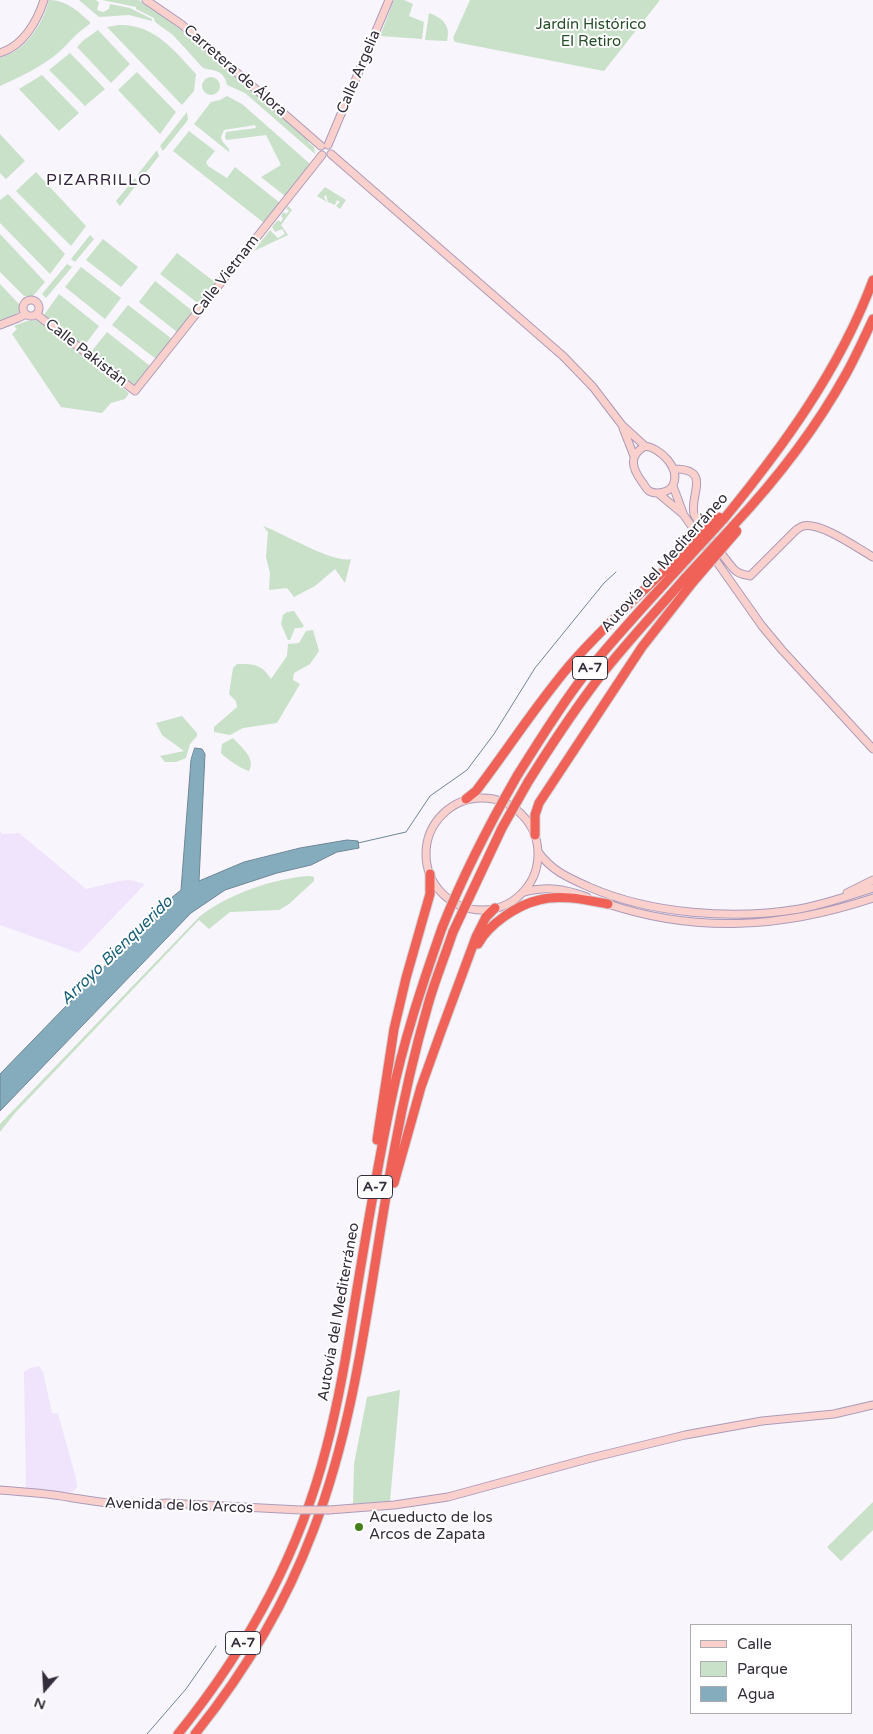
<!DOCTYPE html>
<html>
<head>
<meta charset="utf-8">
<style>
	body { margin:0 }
	#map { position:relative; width:873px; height:1734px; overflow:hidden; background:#f8f5fc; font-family:"Varela Round",sans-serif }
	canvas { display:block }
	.legend { position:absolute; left:690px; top:1624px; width:162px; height:90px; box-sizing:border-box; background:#fff; border:1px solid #aeabb0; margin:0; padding:6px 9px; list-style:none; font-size:15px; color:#342d3a }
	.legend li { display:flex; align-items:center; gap:10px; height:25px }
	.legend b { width:25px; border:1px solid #aeabb0 }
	.north { position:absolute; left:20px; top:1664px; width:50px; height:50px; -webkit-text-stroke:4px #fff; paint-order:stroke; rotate:199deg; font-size:14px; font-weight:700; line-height:20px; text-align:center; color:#342d3a }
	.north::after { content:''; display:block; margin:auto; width:18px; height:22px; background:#342d3a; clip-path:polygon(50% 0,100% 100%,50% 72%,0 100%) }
</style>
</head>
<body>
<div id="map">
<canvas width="873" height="1734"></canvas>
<ul class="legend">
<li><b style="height:6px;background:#fad0cd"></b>Calle</li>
<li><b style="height:14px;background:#c8e1c8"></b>Parque</li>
<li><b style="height:14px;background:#85acbd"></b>Agua</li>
</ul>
<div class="north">N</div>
</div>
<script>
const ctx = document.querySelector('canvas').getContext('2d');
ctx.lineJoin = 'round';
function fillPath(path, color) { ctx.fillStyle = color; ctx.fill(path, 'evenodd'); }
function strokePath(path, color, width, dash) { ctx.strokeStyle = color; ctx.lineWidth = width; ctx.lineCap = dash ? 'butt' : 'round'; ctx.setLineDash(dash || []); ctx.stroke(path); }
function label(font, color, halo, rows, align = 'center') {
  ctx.font = font + ' "Varela Round",sans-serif'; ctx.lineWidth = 4; ctx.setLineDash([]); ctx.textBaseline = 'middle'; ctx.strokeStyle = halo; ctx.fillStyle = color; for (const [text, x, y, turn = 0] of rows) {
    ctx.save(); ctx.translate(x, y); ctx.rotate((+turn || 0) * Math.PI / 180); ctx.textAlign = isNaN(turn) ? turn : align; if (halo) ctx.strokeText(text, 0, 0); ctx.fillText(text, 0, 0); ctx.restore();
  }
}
fillPath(new Path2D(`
	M0,831L2,834L19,833L86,889L119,881L130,880L145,884L79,953L0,925Z
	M39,1366L43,1372L52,1413L58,1414L76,1478L77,1487L74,1491L65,1494L26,1489L24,1372L31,1368Z`), '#f0e3fc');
fillPath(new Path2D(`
	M49,0C66,0 78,11 90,22V24C77,32 69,43 58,53C41,67 20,77 0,86V58C26,50 42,26 49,0Z
	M79,0H95L99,2L97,10L103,12L109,9L110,4L130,8L152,19V21L129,15L99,17Z
	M102,0H139L163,15L309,140L308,142L314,147L315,154L245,93L227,85C224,70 215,71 203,68L173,35L155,22L154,18L136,9V7Z
	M394,0H404L413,4L409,16L424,22L422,39L380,36Z
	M470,0H660L604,71L455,42L453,38Z
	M429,13C443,18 451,26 447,41L425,40Z
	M119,25C154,24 174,50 196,74L194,91L182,105L107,27Z
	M98,30L130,64L111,83L77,47L84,40Z
	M70,53L105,89L85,106L49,70Z
	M137,72L176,112L160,134L118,90Z
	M42,75L79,113L59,131L19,89Z
	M202 86a9 9 0 1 1 18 0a9 9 0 1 1-18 0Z
	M227,96L242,104L309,163V165L285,196L261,177L281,165L266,135L227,140L225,138L226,132L256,128L255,125L224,130L221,137L222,141L229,149V152L194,124L211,102L220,100Z
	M187,112L188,120L163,151L160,146Z
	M189,131L215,151L206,162L208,166L227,178L235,167L280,203L264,223L173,151Z
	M0,134L25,161L6,179L0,173Z
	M157,150L159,156L141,179L138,174Z
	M36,172L86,226L71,246L16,191Z
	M135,178L138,183L120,206L116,201Z
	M325,187L346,200L340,209L336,206L340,202L337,200L335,205L328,202L326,195L324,197L327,202L317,196Z
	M8,194L65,254L50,274L0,223V200Z
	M288,206L292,210L281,225L288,235L254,251L270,230L278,238L285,234L282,229L275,232L272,227L278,220L281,222L283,218L281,216L283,212L286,214L289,211L286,208Z
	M0,234L45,282L33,296H24L0,272Z
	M90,235L94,239L75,262L71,259Z
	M103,239L138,267L121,287L86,260Z
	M177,253L216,283L199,304L160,274Z
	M67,264L72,267L46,298L42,294Z
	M81,267L121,298L105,319L65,287Z
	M155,281L194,312L177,332L139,302Z
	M0,284L19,304V312L0,322Z
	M59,294L99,326L84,346L44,315Z
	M128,305L172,339L156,359L112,325Z
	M37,320L129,393L125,399L111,403L102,413L61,407L12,334L17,329L14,326L27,321Z
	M107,332L150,366L134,386L91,352Z
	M263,526C283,533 334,564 351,559L345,583L335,569L315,586L294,597L287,588L269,590L270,573L266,557L268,532Z
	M294,611L304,626L301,628H295L290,640H288L281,624L283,615L287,612Z
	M313,630L319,651L310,664L294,673L293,680L300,684L277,723L243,728L230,735L214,732V727L237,707L236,701L229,694L233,668L237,664C255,664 261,664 271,679L287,656L288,644L299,643L306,631Z
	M182,716L197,733V736L190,744L186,758L176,762H165L160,756L184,751L162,735L156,723Z
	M233,738C242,748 256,758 249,771C243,770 224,757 221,753L222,744Z
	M309,876L314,877V881L289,904L279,910L230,912L209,929L199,920L15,1113L0,1132V1124L199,917C226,895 274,878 309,876Z
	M400,1390L390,1501L353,1504L354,1464L367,1397Z
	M873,1502V1530L841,1561L827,1547Z`), '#c8e1c8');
const water = new Path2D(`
	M195,748L202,749L205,754L199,881L244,862L300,848L347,840L358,841L359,848L337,852L311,865L277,873L225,890L191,913L0,1111V1074L170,899L181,890L191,760Z`);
fillPath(water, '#85acbd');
strokePath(water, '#6d8696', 1);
strokePath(new Path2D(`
	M358,843L406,832L430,796L467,770L494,734L535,668L604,583L616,572
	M147,1734L186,1689L216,1646`), '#6d8696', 1);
const secondary = new Path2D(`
	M146,0L181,24L321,146
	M0,53C23,46 37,22 44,0
	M328,145L389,0
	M331,154L563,356L593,387L622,425L645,446
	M23 308a8 8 0 1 1 16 0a8 8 0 1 1-16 0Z
	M36,314L135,391L322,155
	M0,325L18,318L26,314
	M623,428L634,456
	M645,446C660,448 681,468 673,485C669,493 656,495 649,491C646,489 644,484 642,482C632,468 628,456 645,446Z
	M673,469C713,468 689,496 694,514C696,519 731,568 736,571C739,574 746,575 750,576L796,530C798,529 800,527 803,526C821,522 857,548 873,557
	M673,486L683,513
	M659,494L683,514L762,626L782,650L873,749
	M426 854a56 56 0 1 1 112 0a56 56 0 1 1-112 0Z
	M539,853C552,871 569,878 589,887C651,914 733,920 799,909C825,904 849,896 873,888
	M524,892C549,886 564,889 587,897
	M847,893L873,880
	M605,903C696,934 783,928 873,898
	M0,1490C24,1492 49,1493 73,1498C106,1503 132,1508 166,1503L300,1510
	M329,1510L394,1505L448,1497L591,1458L685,1435L762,1421L834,1414L873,1405`);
const highway = new Path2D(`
	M723,520C783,447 840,369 873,280
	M732,527C776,480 815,430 846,374C856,356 864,338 873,319
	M517,776C538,743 559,708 583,677C612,640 645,605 677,570
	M528,782C548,750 569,718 592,687C621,648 654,614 686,577
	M466,799L476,791C508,749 536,705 570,665C600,630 636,598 670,565
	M535,835V815L539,803L642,647L693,582
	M478,944C489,924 517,905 539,900C561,894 586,900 608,904
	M377,1140L394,1029L406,978L430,894V874
	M394,1183L421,1087L439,1037L476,937L486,917L495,908
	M178,1734C246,1650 299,1554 326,1449C339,1400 347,1351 355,1301C366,1234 377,1168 391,1101C403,1042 422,985 442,928
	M195,1734C244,1673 285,1605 313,1531C360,1409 370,1278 394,1151C403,1102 414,1053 428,1005C435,980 445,956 453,932`);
strokePath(secondary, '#ac9bbb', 9);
strokePath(highway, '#d2d1d4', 11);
strokePath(secondary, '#fad0cd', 7);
strokePath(highway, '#f06158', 9);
const secondaryBridge = new Path2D(`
	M300,1510H329`);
const highwayBridge = new Path2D(`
	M670,565L719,517
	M677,570L721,522
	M686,577L732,527
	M693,582L737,531
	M442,928C463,875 489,825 517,776
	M453,932L502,828L528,782`);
strokePath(secondaryBridge, '#ac9bbb', 9, []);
strokePath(highwayBridge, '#d2d1d4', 11, []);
strokePath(secondaryBridge, '#fad0cd', 7);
strokePath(highwayBridge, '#f06158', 9);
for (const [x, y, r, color] of [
	[359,1527,5,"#467f19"]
]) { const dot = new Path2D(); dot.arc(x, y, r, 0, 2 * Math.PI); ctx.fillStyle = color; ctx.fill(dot); strokePath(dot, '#fff', 2); }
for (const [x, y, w] of [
	[590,668,35],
	[375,1187,35],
	[243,1643,35]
]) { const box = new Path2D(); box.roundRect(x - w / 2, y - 11.5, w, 23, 4); ctx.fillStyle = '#fff'; ctx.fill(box); strokePath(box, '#342d3a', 1); }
label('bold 14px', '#342d3a', null, [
	["A-7",590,668],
	["A-7",375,1187],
	["A-7",243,1643]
]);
label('15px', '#264e28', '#fff', [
	["Jardín Histórico",591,25],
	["El Retiro",591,42]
]);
label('15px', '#342d3a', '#fff', [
	["Carretera de Álora",235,71,41],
	["Calle Argelia",359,72,-67],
	["Calle Vietnam",226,276,-52],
	["Calle Pakistán",86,353,38],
	["Autovía del Mediterráneo",665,563,-48],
	["Autovía del Mediterráneo",339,1312,-80],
	["Avenida de los Arcos",179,1506,2]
]);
label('15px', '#342d3a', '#fff', [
	["Acueducto de los",369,1518],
	["Arcos de Zapata",369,1535]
], 'left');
ctx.letterSpacing = '1px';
label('16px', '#362741', '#fff', [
	["PIZARRILLO",99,181]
]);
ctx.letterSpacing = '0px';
label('italic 16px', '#175f78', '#fff', [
	["Arroyo Bienquerido",117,951,-44]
]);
</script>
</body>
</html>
